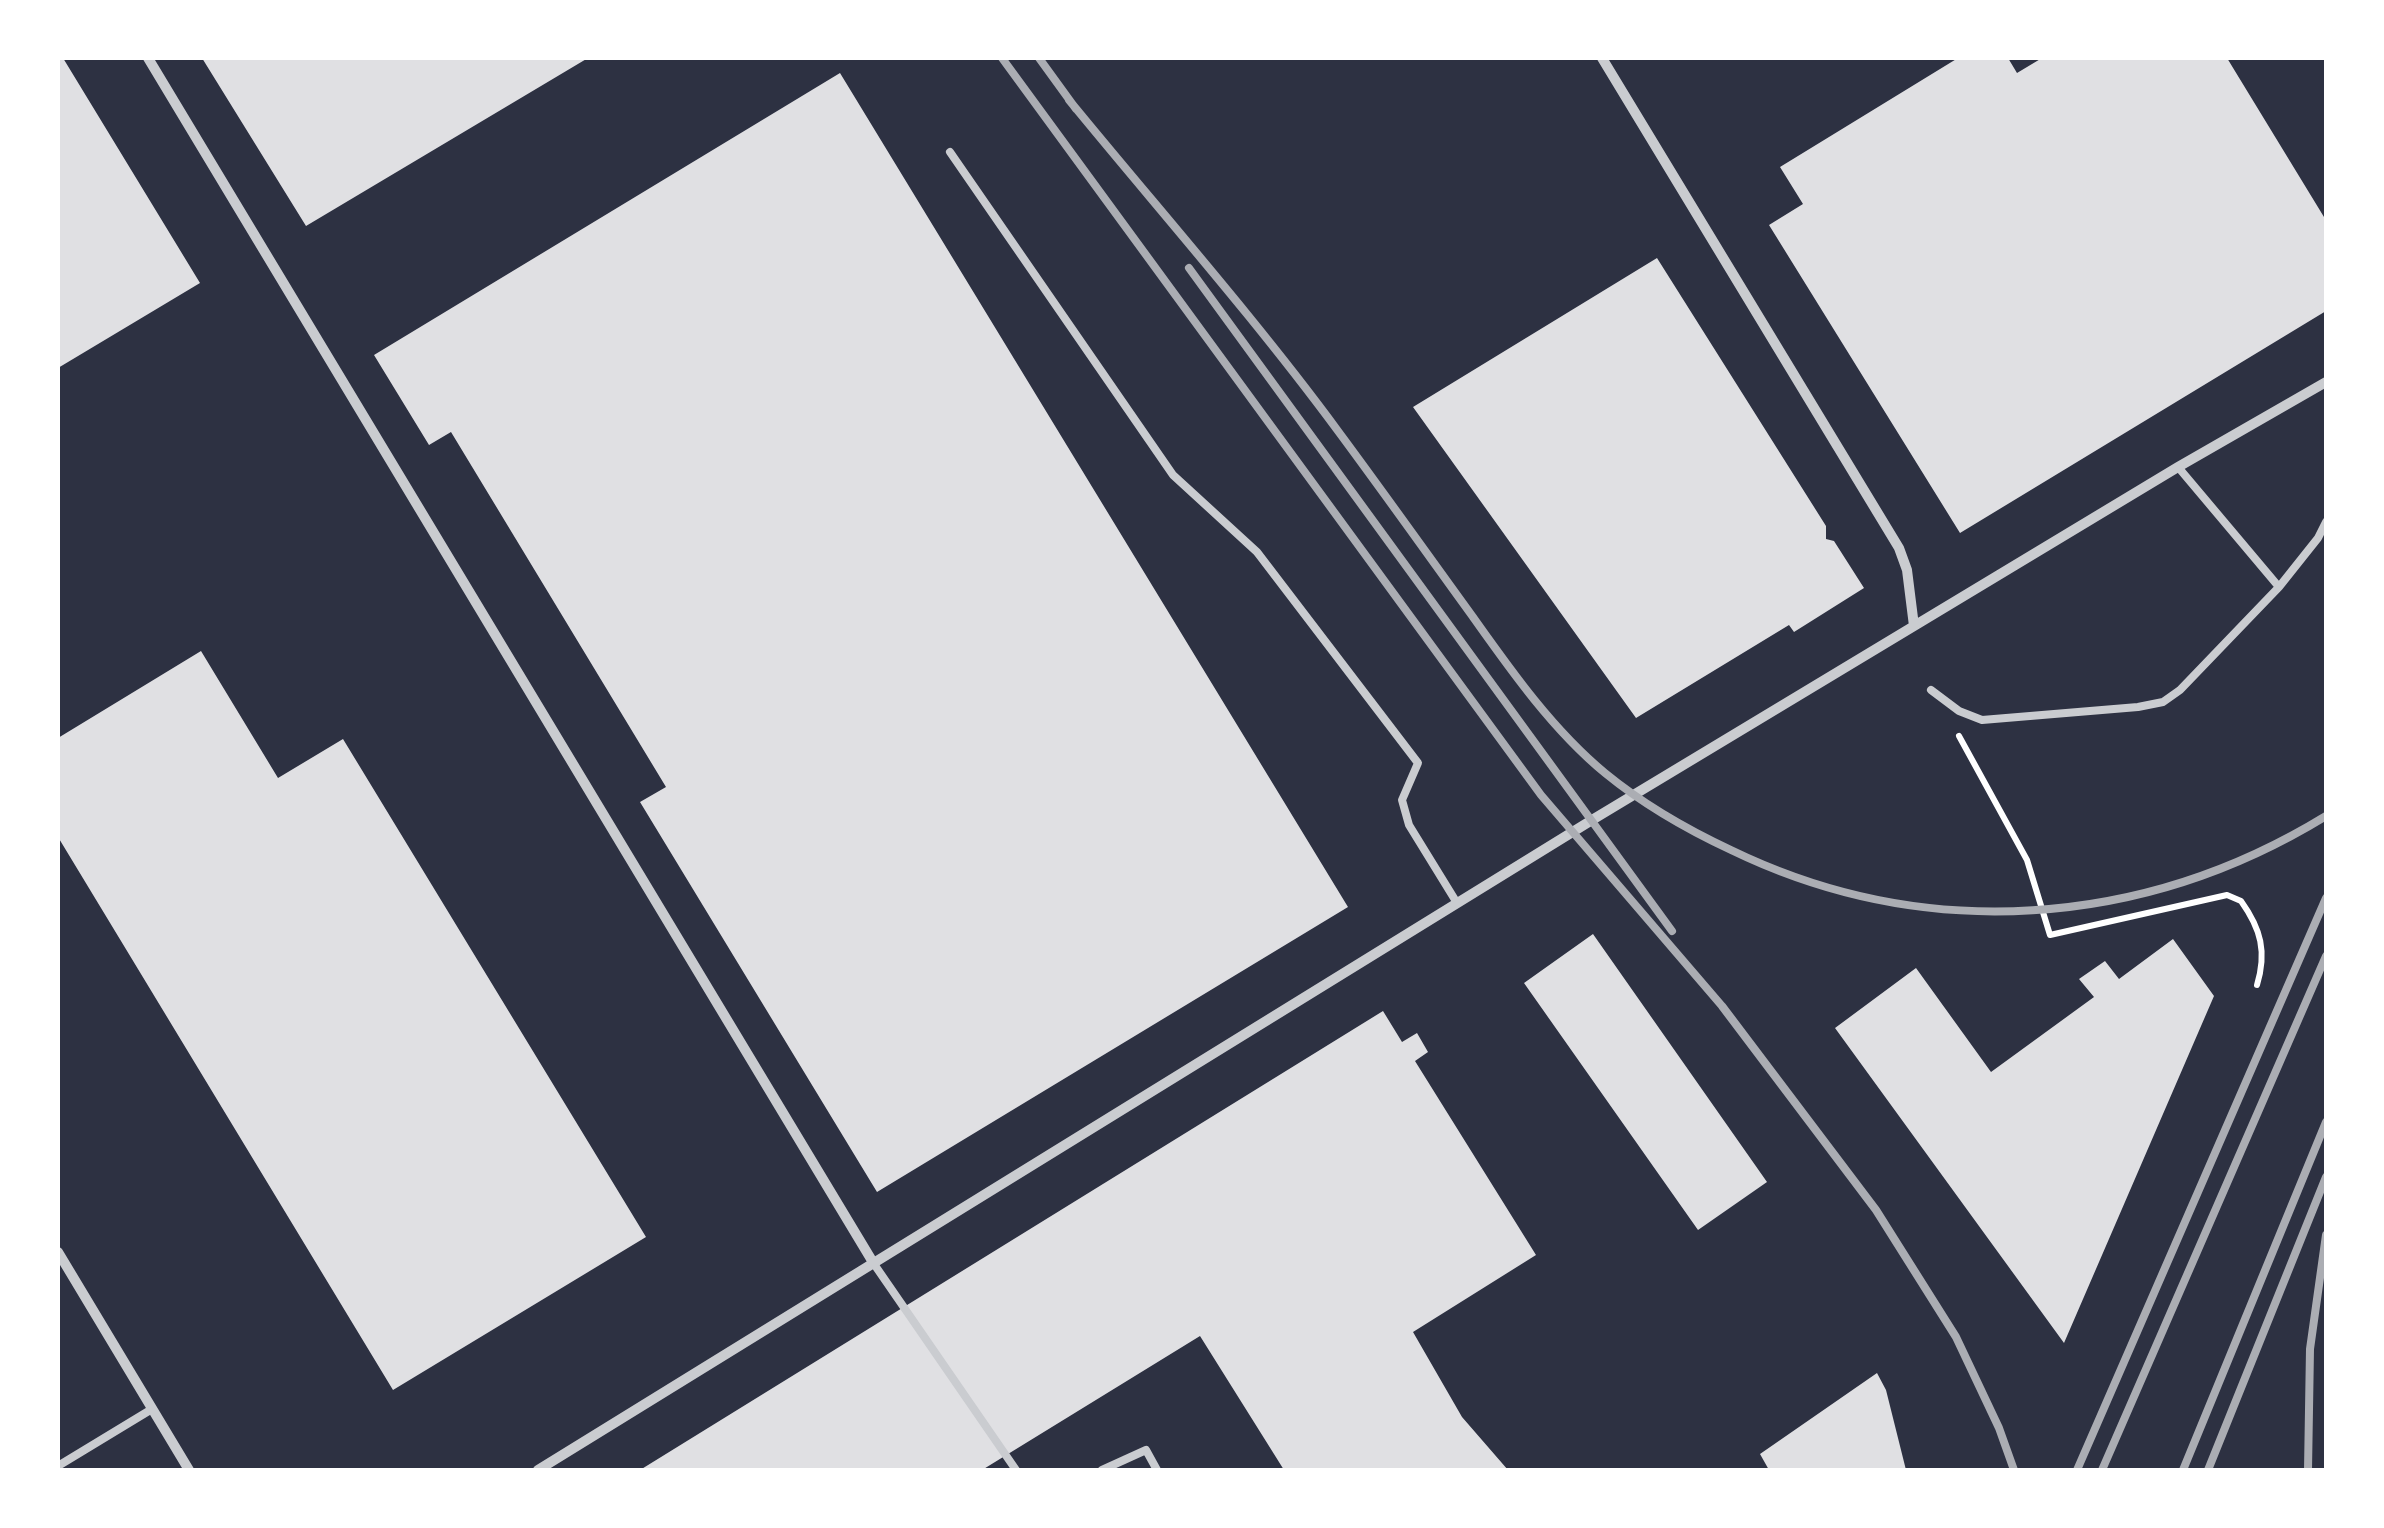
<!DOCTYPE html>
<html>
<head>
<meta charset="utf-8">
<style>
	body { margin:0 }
	#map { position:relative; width:2384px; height:1528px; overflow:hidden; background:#2d3142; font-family:"Source Sans 3",sans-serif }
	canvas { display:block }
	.frame { position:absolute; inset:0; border:60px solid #fff; pointer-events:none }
</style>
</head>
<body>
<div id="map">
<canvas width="2384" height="1528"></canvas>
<div class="frame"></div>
</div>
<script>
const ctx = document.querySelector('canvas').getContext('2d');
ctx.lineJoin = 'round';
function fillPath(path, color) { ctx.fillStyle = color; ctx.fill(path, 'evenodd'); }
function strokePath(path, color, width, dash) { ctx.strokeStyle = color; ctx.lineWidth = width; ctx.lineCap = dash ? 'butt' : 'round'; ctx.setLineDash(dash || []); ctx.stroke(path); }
fillPath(new Path2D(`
	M58,58H63L200,283L58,368Z
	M202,58H588L306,226Z
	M1958,58H2008L2017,73L2042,58H2227L2324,217L2326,216V311L1960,533L1769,225L1803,204L1780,167Z
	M840,73L1348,907L877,1192L640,802L666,787L451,432L429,445L374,355Z
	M1657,258L1826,526V539L1834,541L1864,588L1794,632L1789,625L1636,718L1413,407Z
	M201,651L278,778L343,739L646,1237L393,1390L58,837V738Z
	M1593,934L1767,1182L1698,1230L1524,983Z
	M2173,939L2214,996L2064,1343L1835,1028L1916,968L1991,1072L2094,997L2079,979L2105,961L2119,979Z
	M1383,1011L1402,1042L1417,1033L1428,1052L1415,1061L1536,1255L1413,1332L1462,1417L1508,1470H1284L1200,1336L982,1470H640Z
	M1877,1373L1886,1390L1906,1470H1769L1760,1454Z`), '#e0e0e3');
strokePath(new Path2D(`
	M1959,736L2027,860L2050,935L2227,895L2241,901C2261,929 2267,952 2257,985`), '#fff', 6);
strokePath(new Path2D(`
	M950,152L1173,475L1257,552L1418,763L1402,800L1409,825L1457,903
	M2279,587L2318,538L2326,522
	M1931,690L1959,711L1982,720L2138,707L2163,702L2180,690L2279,587L2178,467
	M874,1264L1016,1470
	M58,1466L152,1409
	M1102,1470L1146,1450L1157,1470`), '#caccd0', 8);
strokePath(new Path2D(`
	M148,58L874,1264
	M1602,58L1899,548L1907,570L1914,626
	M58,1252L189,1470
	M538,1470L1592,820L2178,467L2326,382`), '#caccd0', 10);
strokePath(new Path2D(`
	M1002,58L1541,795L1722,1006L1876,1210L1956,1337L1999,1428L2014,1470
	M1039,58L1076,109
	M1069,100C1159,210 1254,317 1338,431C1384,493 1428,555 1473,617C1512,672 1553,730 1605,773C1644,805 1686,829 1731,850C1925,944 2143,928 2326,816
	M1189,268L1672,931
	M2077,1470L2326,898
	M2102,1470L2326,956
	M2183,1470L2326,1122
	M2208,1470L2326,1177
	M2308,1470L2310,1349L2326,1235`), '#abadb3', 8);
</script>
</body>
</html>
